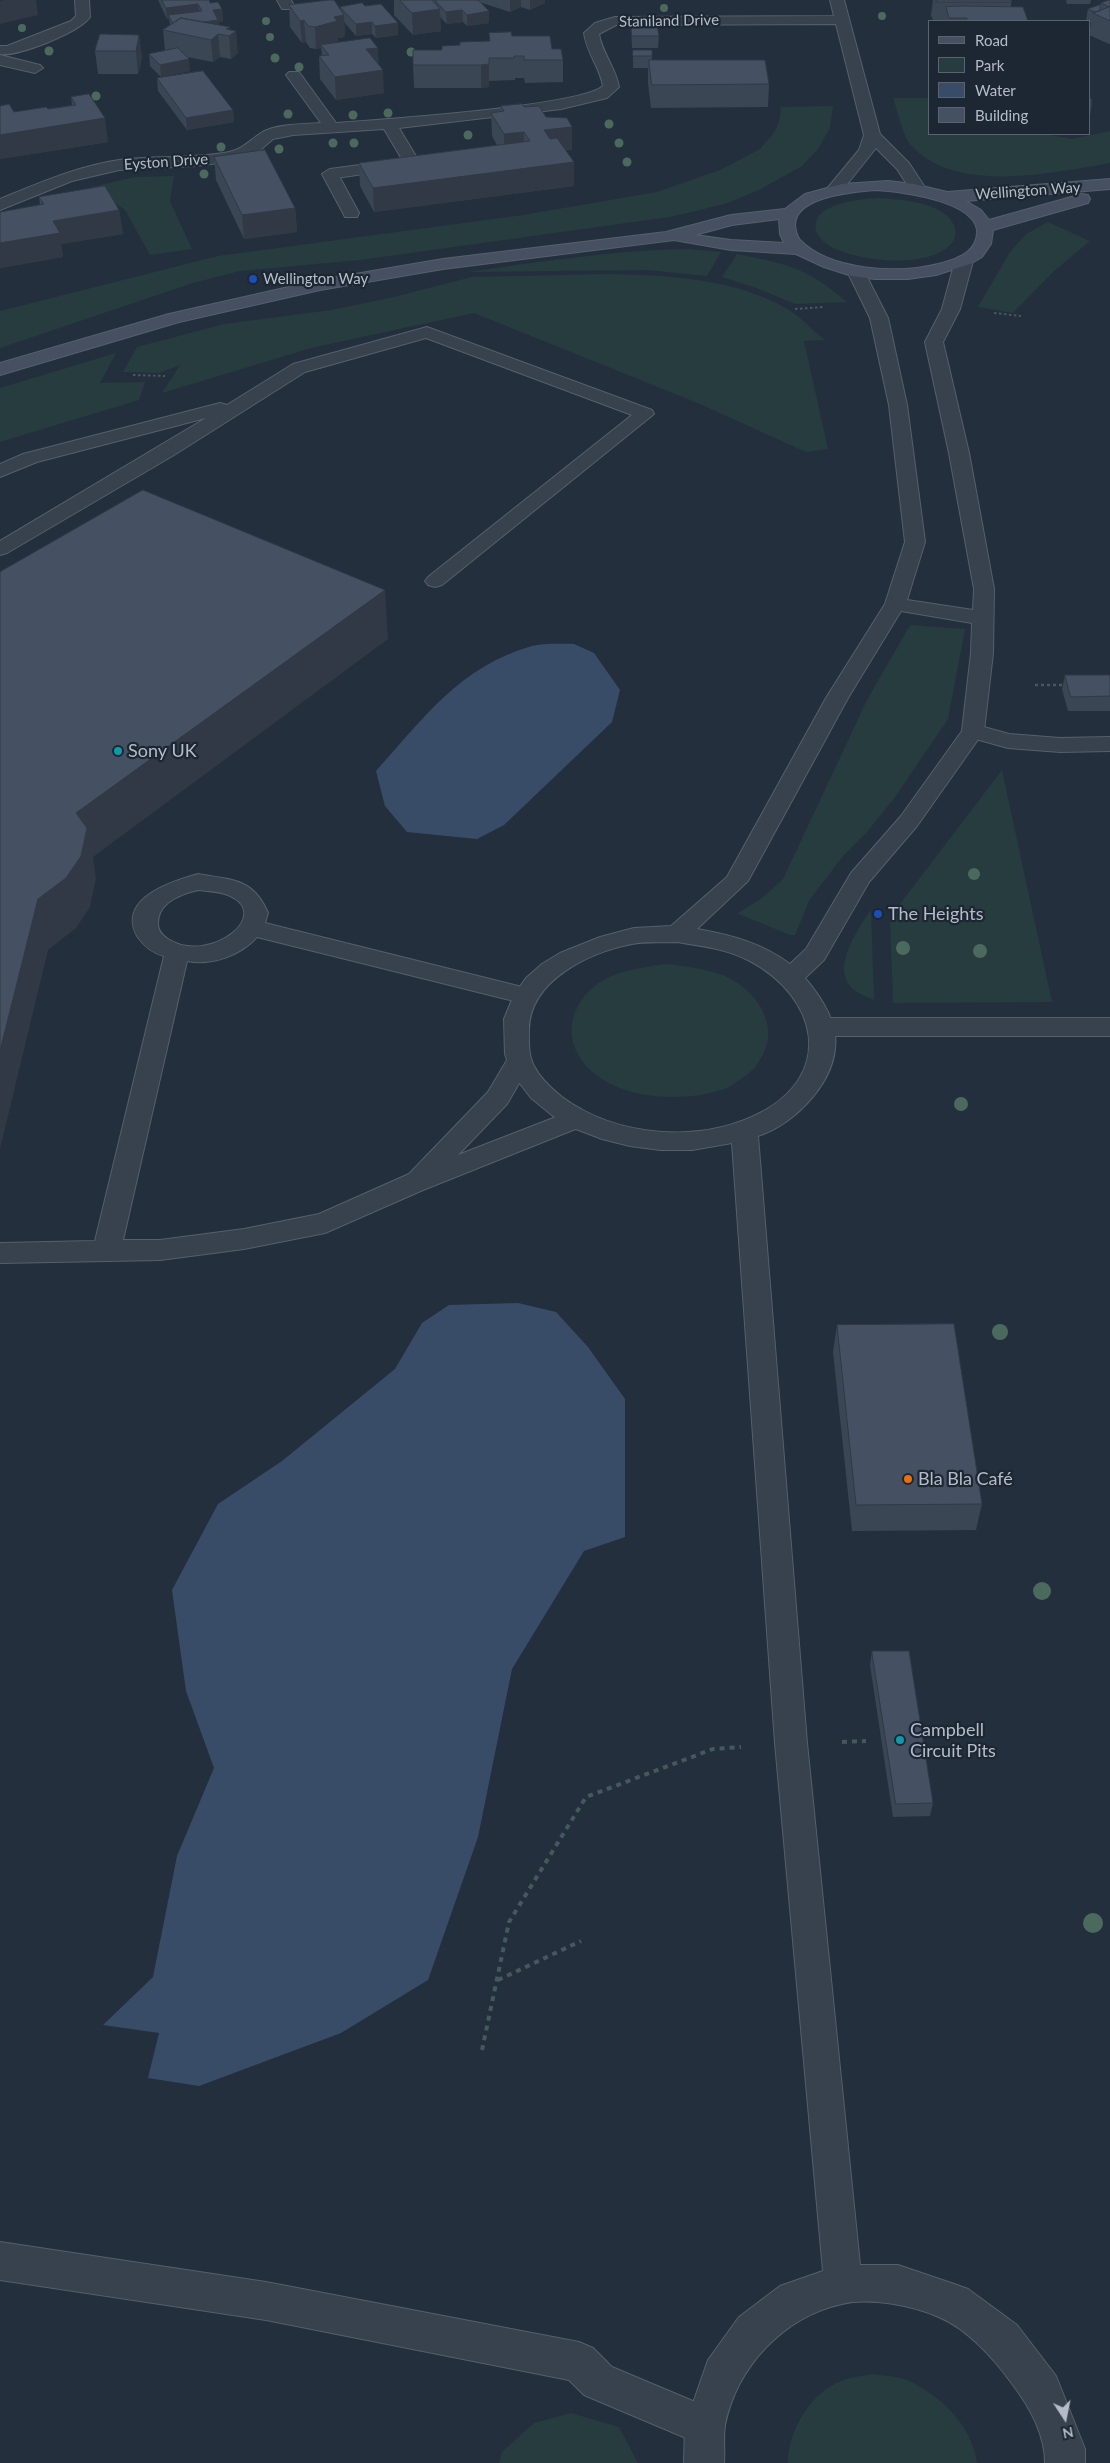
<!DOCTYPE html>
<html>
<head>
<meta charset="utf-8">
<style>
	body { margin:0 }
	#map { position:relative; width:1110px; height:2463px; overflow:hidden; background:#242f3e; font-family:Lato,sans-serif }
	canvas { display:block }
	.legend { position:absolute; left:928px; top:20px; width:162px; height:115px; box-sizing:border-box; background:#1d2633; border:1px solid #59626f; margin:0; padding:6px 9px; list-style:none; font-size:15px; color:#b4bcc9 }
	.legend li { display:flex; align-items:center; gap:10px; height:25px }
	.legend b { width:25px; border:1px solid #59626f }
	.north { position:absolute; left:1040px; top:2393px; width:50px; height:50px; -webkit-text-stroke:4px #1d2633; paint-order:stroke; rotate:169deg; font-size:14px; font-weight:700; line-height:20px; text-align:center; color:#b4bcc9 }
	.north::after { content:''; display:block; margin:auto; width:18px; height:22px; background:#b4bcc9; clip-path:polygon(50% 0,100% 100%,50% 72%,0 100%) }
</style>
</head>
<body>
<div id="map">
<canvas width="1110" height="2463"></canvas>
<ul class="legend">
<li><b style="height:6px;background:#465061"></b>Road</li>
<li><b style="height:14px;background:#263c3f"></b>Park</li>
<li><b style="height:14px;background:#394c67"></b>Water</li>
<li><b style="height:14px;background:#455162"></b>Building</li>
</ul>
<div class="north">N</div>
</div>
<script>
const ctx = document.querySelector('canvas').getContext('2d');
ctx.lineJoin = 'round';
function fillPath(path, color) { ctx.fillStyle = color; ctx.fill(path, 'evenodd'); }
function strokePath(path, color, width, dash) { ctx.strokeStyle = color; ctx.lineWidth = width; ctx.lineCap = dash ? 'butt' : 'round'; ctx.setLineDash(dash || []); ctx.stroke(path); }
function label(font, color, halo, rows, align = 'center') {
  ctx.font = font + ' Lato,sans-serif'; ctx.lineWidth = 4.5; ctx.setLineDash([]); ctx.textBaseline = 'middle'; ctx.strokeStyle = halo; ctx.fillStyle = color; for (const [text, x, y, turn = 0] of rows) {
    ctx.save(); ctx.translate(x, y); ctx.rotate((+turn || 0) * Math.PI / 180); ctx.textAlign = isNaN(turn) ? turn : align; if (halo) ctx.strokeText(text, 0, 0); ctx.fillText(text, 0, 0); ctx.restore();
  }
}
fillPath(new Path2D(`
	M893,98H929V134H1045L1072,139L1110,131V163C1053,173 953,195 910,144C903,136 897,109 893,98Z
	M833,106L830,128L818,149L802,166L759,190L725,204L670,217L360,260L240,271L193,283L0,348V311L218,256L523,215L657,192L720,170L760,149L773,134L779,122L781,107Z
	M174,176L170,201L192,249L150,255L125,210L91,187L135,177Z
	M878,198C899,199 944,202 954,225C956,230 956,235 954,240C935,270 861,262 834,248C827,245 818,238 816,230C811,203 861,199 878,198Z
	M1048,222L1090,241L1053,272L1013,313L978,307L1010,252L1026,234Z
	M689,249L721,252L707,276L648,270L466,272C541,262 614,250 689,249Z
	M737,254C788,264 807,268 847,302L795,304L754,287L722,277Z
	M606,274C667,275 736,278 789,310C802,318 813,331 825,340L804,341L828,449L806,452L700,404L474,313L311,348L162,393L180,365L159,373L123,372L137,347L224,324L331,310L394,297L472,277Z
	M116,353L100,383L145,382L139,400L0,442V388Z
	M910,625L965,629L948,719L893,800L867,832L844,855L810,899L795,935H790L739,914L738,913L762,898L783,879L867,700Z
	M1002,770L1052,1002L893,1003L890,917Z
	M871,910L874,1000C868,997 859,994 854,990C829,969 858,929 871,910Z
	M666,964C686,966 706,969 725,976C751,987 774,1016 767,1044C763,1057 755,1070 744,1077C736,1082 729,1088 721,1090C678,1104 604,1099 579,1056C561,1026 578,993 607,978C625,969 646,967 666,964Z
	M872,2374C883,2376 897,2376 907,2380C940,2395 972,2425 977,2463H788C788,2431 810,2393 841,2381C850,2377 862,2376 872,2374Z
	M571,2413L619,2427L638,2463H499L502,2452L534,2423Z`), '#263c3f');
fillPath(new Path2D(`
	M574,644L594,653L620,690L612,722L504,825L477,839L407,832L385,806L376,771C424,718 459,667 532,646C545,643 561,644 574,644Z
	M518,1303L556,1312L588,1347L625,1399V1537L584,1551L512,1669L478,1837L428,1980L341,2033L199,2086L148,2078L159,2033L103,2025L153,1977L177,1856L214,1768L186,1691L172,1590L218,1504L282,1461L395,1369L422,1323L449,1305Z`), '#394c67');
const lane = new Path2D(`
	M277,0H291L294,6L292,9H282Z
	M330,169L338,174L359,213L357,217H345L343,213L322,174Z
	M427,327L652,410L654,414L442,585L435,587L428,585L425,581L428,577L632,415L426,338L305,372L174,455L7,553L0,555V541L206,418L37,462L0,477V464L23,454L220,403L227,405L293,364Z
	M973,724L1009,734L1060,738L1110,737V751L1060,752L1008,748L965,736L962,731L965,726Z
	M198,874C232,880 253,878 268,913L265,923L526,988L535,990L539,996L535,1002L526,1004L257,937C241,955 212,966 187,961L123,1240H160L244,1229L319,1214L409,1174L488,1092L510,1055L519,1052L528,1055L532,1061L507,1104L458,1155L574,1110L583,1112L587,1119L583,1126L423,1190L325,1233L244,1249L160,1260L0,1263V1243L95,1241L164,956C152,953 144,946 137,936C117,898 173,881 198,874ZM198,890C206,891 216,891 225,894C278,912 210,966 168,939C162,935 158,931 158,924C157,903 181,894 198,890Z
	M822,1018H1110V1036H822L813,1033L809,1027L813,1021Z
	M0,2242L266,2282L579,2342L593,2348L612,2367L719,2412L725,2426L719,2440L705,2446L584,2395L569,2380L266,2320L0,2280Z`);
const street = new Path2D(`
	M75,0H89L90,17C80,32 18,57 0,54V46H7L71,21L76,16Z
	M830,0H844L880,134L909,163L926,189L924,192H912L897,169L876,148L840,193H828L826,190L859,150L864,135L836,24L616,25L599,34C602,53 616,68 619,87L607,98L561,109L399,128L420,163L418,166H406L384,129L293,135L273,139L259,151L235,161L195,166L119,170L72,181L0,210V199C39,183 78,166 119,160C156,155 193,159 229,152C243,149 250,140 261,133C275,124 305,124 321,123L286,75L289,72H299L336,123C378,120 581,106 603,86C600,67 586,52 584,33L595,23L615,17L834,16Z
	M0,55L40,65L43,68L35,73L0,65Z
	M397,160L403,162L405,165L403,168L330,179L322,174L330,169Z
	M964,256L970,257L973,261L960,309L943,342L969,453L994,589L993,653L984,731L917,826L869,882L824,960L805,978C819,995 832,1013 835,1035C840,1078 796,1124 758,1136L807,1743L860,2265H898L954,2284L968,2289L1017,2325L1056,2376L1085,2449V2463H1045C1045,2433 1028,2404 1010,2381C994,2359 967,2329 941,2318C915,2306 870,2297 842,2304C783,2317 737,2367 725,2425C723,2437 725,2451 724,2463H684L685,2426L708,2360L739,2317L780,2286L823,2271L775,1743L732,1143L692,1150H661L630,1146L602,1139L563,1124L531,1098L511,1072L505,1054L504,1019L514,995L526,978L542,964L560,953L600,937L634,928L671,926L727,877L826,698L885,604L905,542L889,405L870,318L847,271L850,267H862L888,318L907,405L925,542L907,600L973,610L974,589L949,453L925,342L942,309L955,261L958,257ZM901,611L972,623L971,653L962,731L901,816L851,873L806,949L790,964C762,943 731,935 697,929L748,881L848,698ZM677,942C702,946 727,949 750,961C817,997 836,1073 760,1113C700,1144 616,1137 562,1097C552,1089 540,1078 534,1066C528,1055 529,1042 529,1029C530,980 590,952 632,944C647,941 662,943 677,942Z`);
const secondary = new Path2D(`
	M1110,179V189L966,201L981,210L989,220L1082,194L1088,195L1090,199L1088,203L993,230L991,244L982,257L970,264L936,275L908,279H875L852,276L824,267L796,254L731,250L674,240L443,269L320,290L179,322L0,375V363L169,314L320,280L443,259L666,232L731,215L785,209L805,194L842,184L888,181L914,184L947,192ZM875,190C898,191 996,202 974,244C968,256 950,261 938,264C899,274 830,271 800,240C797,237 796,232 795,226C794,196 854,192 875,190ZM779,219L780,234L784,243L731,240L695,235L732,225Z`);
strokePath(lane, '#565f6c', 2);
strokePath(street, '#565f6c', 2);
strokePath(secondary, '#565f6c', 2);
strokePath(new Path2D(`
	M795,309L824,307
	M994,313L1021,316
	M133,375L165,376`), '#44595c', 2, [2.5, 2.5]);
strokePath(new Path2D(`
	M1035,685H1067`), '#44595c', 2.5, [3, 3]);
strokePath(new Path2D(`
	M842,1742L866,1741
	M498,1980L581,1941
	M482,2050L509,1922L586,1797L713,1749L741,1747`), '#44595c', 4, [5, 5]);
fillPath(lane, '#38414e');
fillPath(street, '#38414e');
fillPath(secondary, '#465061');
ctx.fillStyle = '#4b6a5d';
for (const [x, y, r] of [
	[664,8,4],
	[882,16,4],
	[266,21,4],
	[22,28,4],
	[270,37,4],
	[49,51,4.5],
	[411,52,4.5],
	[275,58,4.5],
	[299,67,4.5],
	[96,96,4.5],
	[388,113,4.5],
	[288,114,4.5],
	[353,115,4.5],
	[609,124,4.5],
	[468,135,4.5],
	[333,143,4.5],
	[354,143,4.5],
	[619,143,4.5],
	[221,147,4.5],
	[279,149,4.5],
	[627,162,4.5],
	[204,174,4.5],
	[974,874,6],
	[903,948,7],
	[980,951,7],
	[961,1104,7],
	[1000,1332,8],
	[1042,1591,9],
	[1093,1923,10]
]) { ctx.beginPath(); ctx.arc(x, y, r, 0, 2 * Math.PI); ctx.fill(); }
fillPath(new Path2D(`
	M158,0H209L210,3L222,9L223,21L219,22V25L230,30L238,53L231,59L220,57L213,62L187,57L190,71L161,77L150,66L149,54L165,51L163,30L170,25L169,19H167Z
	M394,0H545V3L530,10L521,7L510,12L479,2L489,11V23L467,26L463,22L447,24L440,17L441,31L413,35L394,15Z
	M933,0H1011V7L1028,21H933L931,15Z
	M1066,0H1091L1090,4H1067Z
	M1110,0V44H1109L1089,35L1091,23L1086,20L1088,9L1100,5L1101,3Z
	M289,5L340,10V7L365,6L398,35L376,38L372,34L356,36L344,22L345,37L338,38V42L378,48V65L384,93L336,100L320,79L319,56H322L321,48L316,49L310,48L306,42L302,43L290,27Z
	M631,25L659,36L658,48H632Z
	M139,35L142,58L138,74H98L95,51Z
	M512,36L552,49L563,60V82L525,83L524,78H515V80L489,81V87L481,88H414L413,65L442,50L460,45L490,41Z
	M633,50H652V60L769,84L768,107L651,108L648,83V68H633Z
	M157,78L233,110L234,122L187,130L158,91Z
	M1089,94L1092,102L1089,124Z
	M71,97L108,142L0,159V106L14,112L48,109L72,105Z
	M501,106L524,107L546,117L572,150H566L574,186L374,212L360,186L359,163L497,145L492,136L491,113L501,111Z
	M214,157L295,208L297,232L244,239L216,180Z
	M39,197L119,210L123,234L61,244L63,257L0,268V212L40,205Z
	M1065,675H1110V711H1068L1062,689Z
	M837,1325L982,1504L976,1530L852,1531L833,1352Z
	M872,1651L933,1803L930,1816L893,1817L870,1665Z`), '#3b4654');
fillPath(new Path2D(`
	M4,0H36L38,15L0,24V1Z
	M510,0H521V7L510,12Z
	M530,0H545V3L530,10Z
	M198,4L200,16L168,15L169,19H167L166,8Z
	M222,9L223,21L219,22L220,32L190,36L213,10Z
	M440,9L441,31L413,35L412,13Z
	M462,10L463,22L447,24L446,12Z
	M489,11V23L467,26V15Z
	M344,15L345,37L338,38V43L321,45V48L316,49L315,27L334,17Z
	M304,20L306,42L302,43L300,21Z
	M372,22V34L356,36V24Z
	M398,23V35L376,38L375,26Z
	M230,27V35L236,31L238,53L231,59L229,36L226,29Z
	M218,34L220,57L213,62L211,40Z
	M139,35L142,58L138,74L136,51Z
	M378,48L379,70L366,49Z
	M189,59L190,71L161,77L160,65Z
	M489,64V87L481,88V65Z
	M383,70L384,93L336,100L335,77Z
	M233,110L234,122L187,130L186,118Z
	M105,118L108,142L0,159V135Z
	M572,127V150L544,153V130Z
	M524,132V155L504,157V134Z
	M574,162V186L374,212L373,188Z
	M295,208L297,232L244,239L242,215Z
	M119,210L123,234L61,244L63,257L0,268V243L53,221Z
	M385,590L388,639L93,857L96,878L90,907L76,928L48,950L0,1149V1051L38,899L76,813Z`), '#303945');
const building = new Path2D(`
	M162,0H209L210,3L218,2L222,9L213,10L218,20L204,22L181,18L173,23L168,15L202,11L198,4L166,8Z
	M329,0H334L344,15L334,17L337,21L315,27L308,26L304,20L300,21L289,5Z
	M400,0H432L440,9L412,13Z
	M435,0H478L489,11L467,15L462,10L446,12Z
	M936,0H1011L1012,2H937Z
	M1110,0V7L1101,3Z
	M362,3L365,6L381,4L398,23L375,26L372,22L356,24L340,7Z
	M1100,5V11L1095,12L1088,9Z
	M964,6L1023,7L1028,21H967V18H949L946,7Z
	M1110,7V21L1093,13Z
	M181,18L230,27L226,29L236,31L229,36L218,34L211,40L163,30Z
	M631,25H657L659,36H632Z
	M511,32L512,36H550L552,49H561L563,60H524V56H514V58H489V64L481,65H413V50H442V46L460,45V42L490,41L489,33Z
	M100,34L139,35L136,51H95Z
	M370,38L378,48L366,49L383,70L335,77L319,56L329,55L321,45Z
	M178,48L189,59L160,65L149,54Z
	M633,50H652V56H633Z
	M649,60H765L769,84L652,85Z
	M203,71L233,110L186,118L157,78Z
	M89,94L105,118L0,135V106L9,104L14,112L46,107L48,109L76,105L71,97Z
	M1089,94L1092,102H1089Z
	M522,104L524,107L539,106L546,117L567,118L572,127L544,130L550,139L557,138L574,162L373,188L359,163L530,141L524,132L504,134L491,113L504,111L501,106Z
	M265,150L295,208L242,215L214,157Z
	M105,186L119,210L53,221L60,233L0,243V212L44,204L39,197Z
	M143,490L385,590L76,813L87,828L81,856L66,878L38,899L0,1051V572Z
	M1065,675H1110V696L1071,697Z
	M954,1324L982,1504L856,1505L837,1325Z
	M872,1651H909L933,1803L896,1804Z`);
fillPath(building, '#455162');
strokePath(building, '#303945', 1);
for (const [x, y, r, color] of [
	[253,279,5,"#1a4fb4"],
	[118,751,5,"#0f9aa8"],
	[878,914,5,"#1a4fb4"],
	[908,1479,5,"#e8710a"],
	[900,1740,5,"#0f9aa8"]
]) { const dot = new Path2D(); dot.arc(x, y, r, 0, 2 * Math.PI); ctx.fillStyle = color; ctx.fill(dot); strokePath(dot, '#1d2633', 2); }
label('15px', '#b4bcc9', '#1d2633', [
	["Staniland Drive",669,21,-1],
	["Eyston Drive",166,162,-4],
	["Wellington Way",1028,191,-4]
]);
label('15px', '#b4bcc9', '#1d2633', [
	["Wellington Way",263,279]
], 'left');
label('18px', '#b4bcc9', '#1d2633', [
	["Sony UK",128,751],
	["The Heights",888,914],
	["Bla Bla Café",918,1479],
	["Campbell",910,1730],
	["Circuit Pits",910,1751]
], 'left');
</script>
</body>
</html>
